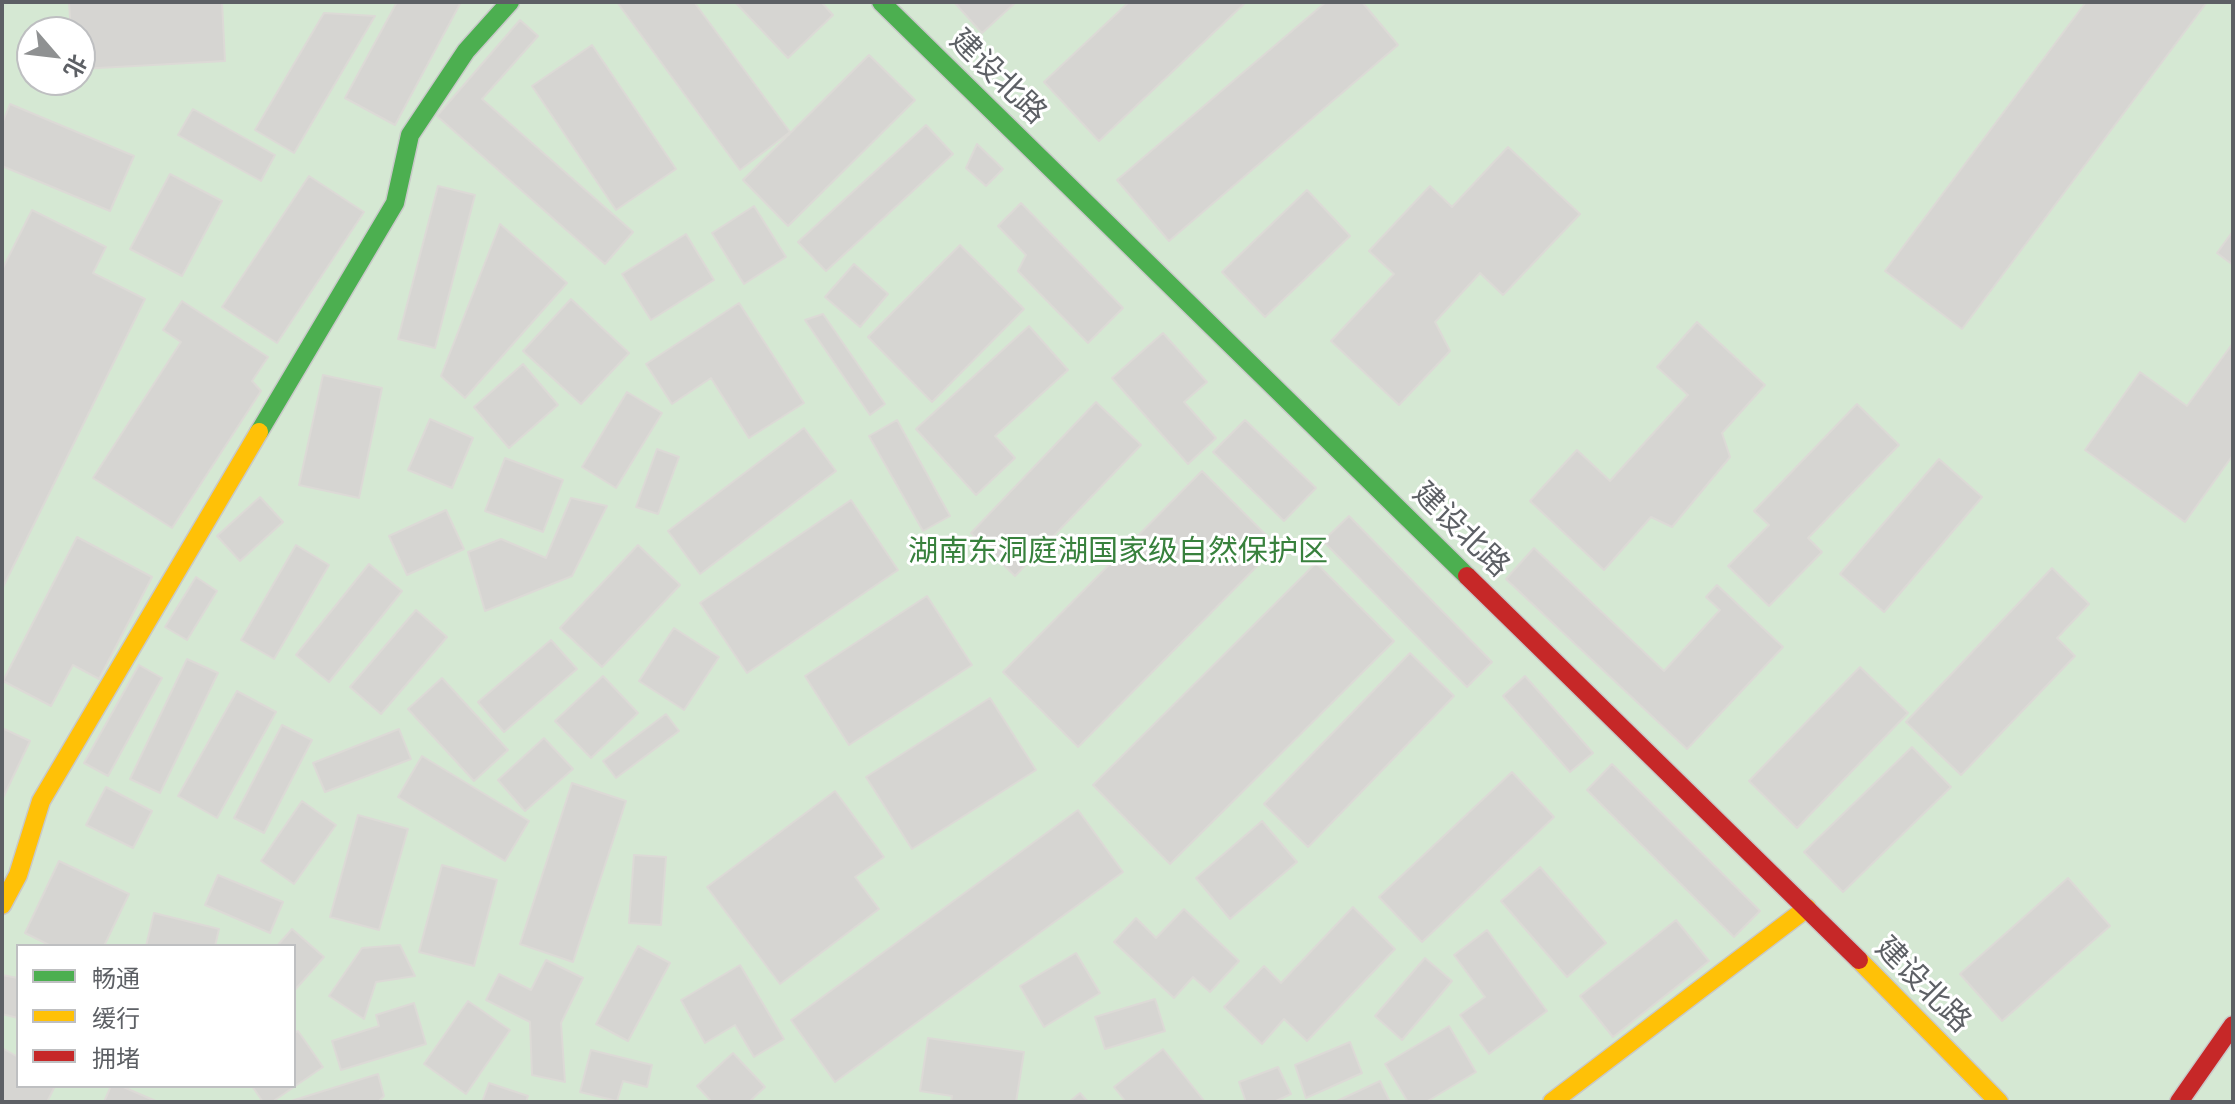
<!DOCTYPE html>
<html>
<head>
<meta charset="utf-8">
<style>
	body { margin:0 }
	#map { position:relative; width:2235px; height:1104px; overflow:hidden; background:#ecece7; font-family:Mulish,"Noto Sans SC",sans-serif }
	canvas { display:block }
	.frame { position:absolute; inset:0; border:4px solid #5d6065; pointer-events:none }
	.legend { position:absolute; left:16px; top:944px; width:280px; height:144px; box-sizing:border-box; background:#fff; border:2px solid #bebfc1; margin:0; padding:10px 14px; list-style:none; font-size:24px; color:#5d6065 }
	.legend li { display:flex; align-items:center; gap:16px; height:40px }
	.legend b { width:40px; border:2px solid #bebfc1 }
	.north { position:absolute; left:16px; top:16px; width:80px; height:80px; box-sizing:border-box; background:#fff; border:2px solid #bebfc1; border-radius:50%; rotate:118deg; font-size:22px; font-weight:700; line-height:32px; text-align:center; color:#5d6065 }
	.north::after { content:''; display:block; margin:auto; width:28px; height:36px; background:#8f9192; clip-path:polygon(50% 0,100% 100%,50% 72%,0 100%) }
</style>
</head>
<body>
<div id="map">
<canvas width="2235" height="1104"></canvas>
<div class="frame"></div>
<ul class="legend">
<li><b style="height:10px;background:#4caf50"></b>畅通</li>
<li><b style="height:10px;background:#ffc107"></b>缓行</li>
<li><b style="height:10px;background:#c62828"></b>拥堵</li>
</ul>
<div class="north">北</div>
</div>
<script>
const ctx = document.querySelector('canvas').getContext('2d');
ctx.lineJoin = 'round';
function fillPath(path, color) { ctx.fillStyle = color; ctx.fill(path, 'evenodd'); }
function strokePath(path, color, width, dash) { ctx.strokeStyle = color; ctx.lineWidth = width; ctx.lineCap = dash ? 'butt' : 'round'; ctx.setLineDash(dash || []); ctx.stroke(path); }
function label(font, color, halo, rows, align = 'center') {
  ctx.font = font + ' Mulish,"Noto Sans SC",sans-serif'; ctx.lineWidth = 6; ctx.setLineDash([]); ctx.textBaseline = 'middle'; ctx.strokeStyle = halo; ctx.fillStyle = color; for (const [text, x, y, turn = 0] of rows) {
    ctx.save(); ctx.translate(x, y); ctx.rotate((+turn || 0) * Math.PI / 180); ctx.textAlign = isNaN(turn) ? turn : align; if (halo) ctx.strokeText(text, 0, 0); ctx.fillText(text, 0, 0); ctx.restore();
  }
}
fillPath(new Path2D(`
	M2,2H2233V1102H2ZM32,32H80V80H32ZM18,946H294V1086H18Z`), '#d5e8d3');
const building = new Path2D(`
	M69,2H222L225,61L80,69V32H71Z
	M397,2H461L395,125L345,98Z
	M617,2H694L790,132L740,170Z
	M735,2H821L833,15L788,58Z
	M954,2H1016L982,33Z
	M1129,2H1246L1099,141L1044,82Z
	M1326,2H1362L1398,45L1169,241L1117,180Z
	M2086,2H2207L1962,329L1885,271Z
	M324,13L375,16L294,153L255,130Z
	M520,20L538,36L482,99L633,232L605,264L437,116Z
	M592,45L676,169L616,210L532,86Z
	M869,55L915,100L788,226L743,180Z
	M10,104L134,156L110,211L2,166V124Z
	M193,109L275,155L261,181L178,135Z
	M926,125L953,154L826,271L798,242Z
	M977,144L1003,169L986,186L966,168Z
	M1508,147L1580,214L1503,295L1480,273L1435,322L1450,351L1399,405L1331,341L1394,274L1369,251L1430,186L1452,207Z
	M170,174L222,201L182,276L130,249Z
	M309,176L364,212L277,343L222,307Z
	M438,186L475,195L435,348L398,339Z
	M1307,190L1350,236L1265,317L1222,272Z
	M1021,203L1123,308L1088,343L1018,271L1026,255L998,226Z
	M754,206L786,257L744,284L712,233Z
	M32,210L106,247L93,273L145,299L2,589V270Z
	M500,224L567,283L465,398L441,376Z
	M2233,231V265L2217,253Z
	M686,234L714,280L651,320L622,274Z
	M960,245L1024,309L932,402L868,337Z
	M854,264L888,294L860,327L825,297Z
	M571,299L629,353L581,404L523,351Z
	M182,301L268,357L252,381L261,391L172,528L93,478L181,342L163,330Z
	M739,303L804,403L749,438L711,378L672,404L646,364Z
	M823,314L885,404L870,415L805,320Z
	M1697,322L1765,385L1722,433L1730,457L1672,527L1651,517L1604,570L1530,501L1577,450L1610,481L1688,395L1657,367Z
	M1029,326L1068,370L995,436L1015,458L976,495L916,429Z
	M1163,333L1207,382L1184,402L1216,438L1188,464L1112,378Z
	M2233,343V455L2185,522L2085,450L2140,372L2187,406Z
	M523,364L558,405L509,448L474,407Z
	M323,375L382,388L359,498L299,485Z
	M627,392L662,413L616,488L582,467Z
	M1096,402L1141,445L1015,576L971,533Z
	M1857,404L1899,445L1808,538L1822,552L1769,606L1728,566L1769,525L1754,511Z
	M430,419L473,438L452,488L408,470Z
	M897,420L950,516L923,531L869,436Z
	M1245,420L1316,488L1284,521L1213,452Z
	M804,428L836,471L700,574L668,531Z
	M657,449L679,457L658,514L636,507Z
	M505,458L563,480L543,532L485,511Z
	M1939,459L1982,497L1884,612L1840,574Z
	M1202,471L1277,546L1078,747L1003,672Z
	M260,497L283,522L240,561L217,536Z
	M571,498L607,506L572,576L485,611L468,552L501,539L546,558Z
	M851,500L898,570L747,673L700,603Z
	M446,510L464,549L407,575L389,536Z
	M1349,516L1492,662L1467,687L1323,541Z
	M77,537L152,577L99,679L73,665L51,706L3,681Z
	M296,545L329,565L274,659L241,640Z
	M638,545L680,585L602,667L560,628Z
	M1534,548L1664,671L1720,610L1706,597L1717,585L1783,647L1687,749L1506,579Z
	M1316,563L1394,641L1170,864L1093,785Z
	M369,564L402,591L329,682L296,655Z
	M2052,568L2089,604L2057,638L2075,656L1961,775L1906,722Z
	M196,577L217,591L187,640L165,627Z
	M927,596L972,665L849,745L805,676Z
	M416,610L447,637L381,714L350,687Z
	M674,628L719,657L684,710L639,681Z
	M551,640L577,669L504,732L478,702Z
	M1410,653L1454,696L1308,847L1264,804Z
	M187,659L218,673L160,793L130,779Z
	M139,665L162,678L108,776L84,763Z
	M1860,667L1908,713L1797,828L1749,781Z
	M603,676L638,713L591,758L555,721Z
	M1525,676L1593,753L1570,772L1503,696Z
	M442,678L508,750L474,781L408,709Z
	M237,691L276,712L217,818L178,796Z
	M990,698L1036,770L912,849L866,777Z
	M666,714L679,731L616,778L603,761Z
	M282,725L312,740L264,833L234,818Z
	M2,728L30,741L2,800Z
	M399,729L411,759L325,792L313,763Z
	M544,738L573,769L525,811L498,780Z
	M1912,747L1951,787L1843,892L1804,852Z
	M422,756L529,821L505,861L398,797Z
	M1612,764L1760,911L1734,937L1587,790Z
	M1512,772L1554,817L1422,942L1379,897Z
	M572,783L626,801L573,962L520,944Z
	M106,787L152,811L133,848L86,825Z
	M835,791L884,857L855,877L879,909L780,984L707,887Z
	M302,801L336,825L294,884L261,861Z
	M1078,810L1123,872L835,1082L791,1020Z
	M358,815L408,829L379,930L330,917Z
	M1262,821L1297,862L1230,919L1196,878Z
	M634,855L666,857L661,925L629,923Z
	M59,861L129,894L104,946H51L25,933Z
	M442,865L497,880L474,966L419,952Z
	M1540,867L1606,943L1567,977L1501,901Z
	M218,875L283,902L270,933L205,905Z
	M2068,878L2110,926L2002,1021L1960,974Z
	M1353,907L1395,949L1307,1041L1284,1019L1262,1044L1224,1007L1264,966L1281,983Z
	M1184,909L1239,961L1210,992L1193,977L1174,998L1114,942L1136,918L1156,938Z
	M154,913L219,929L215,946H146Z
	M1676,920L1709,961L1613,1037L1580,996Z
	M292,929L324,957L294,991V946H277Z
	M1487,930L1547,1011L1489,1054L1460,1015L1485,997L1454,955Z
	M400,945L415,976L376,982L364,1019L329,996L362,948Z
	M638,946L670,963L628,1041L596,1024Z
	M1076,953L1100,993L1044,1027L1020,986Z
	M1425,958L1452,981L1402,1040L1375,1016Z
	M546,960L583,978L561,1023L565,1082L532,1075L530,1022L486,1000L499,974L531,990Z
	M740,965L784,1039L754,1057L735,1025L705,1043L681,1000Z
	M2,975L18,978V1018L2,1014Z
	M1155,999L1165,1031L1105,1049L1095,1017Z
	M468,1001L510,1030L466,1094L424,1064Z
	M414,1003L426,1044L341,1070L332,1041L379,1026L376,1015Z
	M1449,1026L1476,1072L1426,1102H1408L1385,1064Z
	M298,1031L323,1067L272,1102H263L252,1086H294V1033Z
	M928,1038L1024,1052L1016,1102H951L952,1096L920,1091Z
	M1350,1042L1362,1073L1306,1098L1295,1065Z
	M2,1048L18,1057V1086H55L47,1102H2Z
	M1163,1049L1205,1102H1126L1114,1087Z
	M591,1050L652,1065L647,1087L623,1081L617,1101L580,1092Z
	M733,1053L765,1087L749,1102H712L697,1086Z
	M1278,1067L1291,1094L1274,1102H1246L1239,1082Z
	M378,1074L384,1096L378,1102H288Z
	M1380,1081L1390,1102H1335Z
	M489,1083L528,1096L526,1102H482Z
	M111,1086H121L158,1102H104Z
	M1080,1093L1088,1102H1069Z`);
fillPath(building, '#d6d5d2');
strokePath(building, '#dcdad6', 2);
const fast = new Path2D(`
	M881,2L1467,576
	M259,432L395,203L410,135L466,51L510,2`);
const slow = new Path2D(`
	M2,905L18,875L41,801L259,432
	M1859,960L1999,1102
	M1552,1102L1807,908`);
const jam = new Path2D(`
	M1467,576L1859,960
	M2179,1102L2233,1025`);
strokePath(fast, '#c9c9c9', 21);
strokePath(slow, '#c9c9c9', 21);
strokePath(jam, '#c9c9c9', 21);
strokePath(fast, '#4caf50', 18);
strokePath(slow, '#ffc107', 18);
strokePath(jam, '#c62828', 18);
label('30px', '#5d6065', '#fff', [
	["建设北路",998,77,44],
	["建设北路",1461,530,44],
	["建设北路",1923,985,45]
]);
label('30px', '#38813d', '#fff', [
	["湖南东洞庭湖国家级自然保护区",1118,552]
]);
</script>
</body>
</html>
